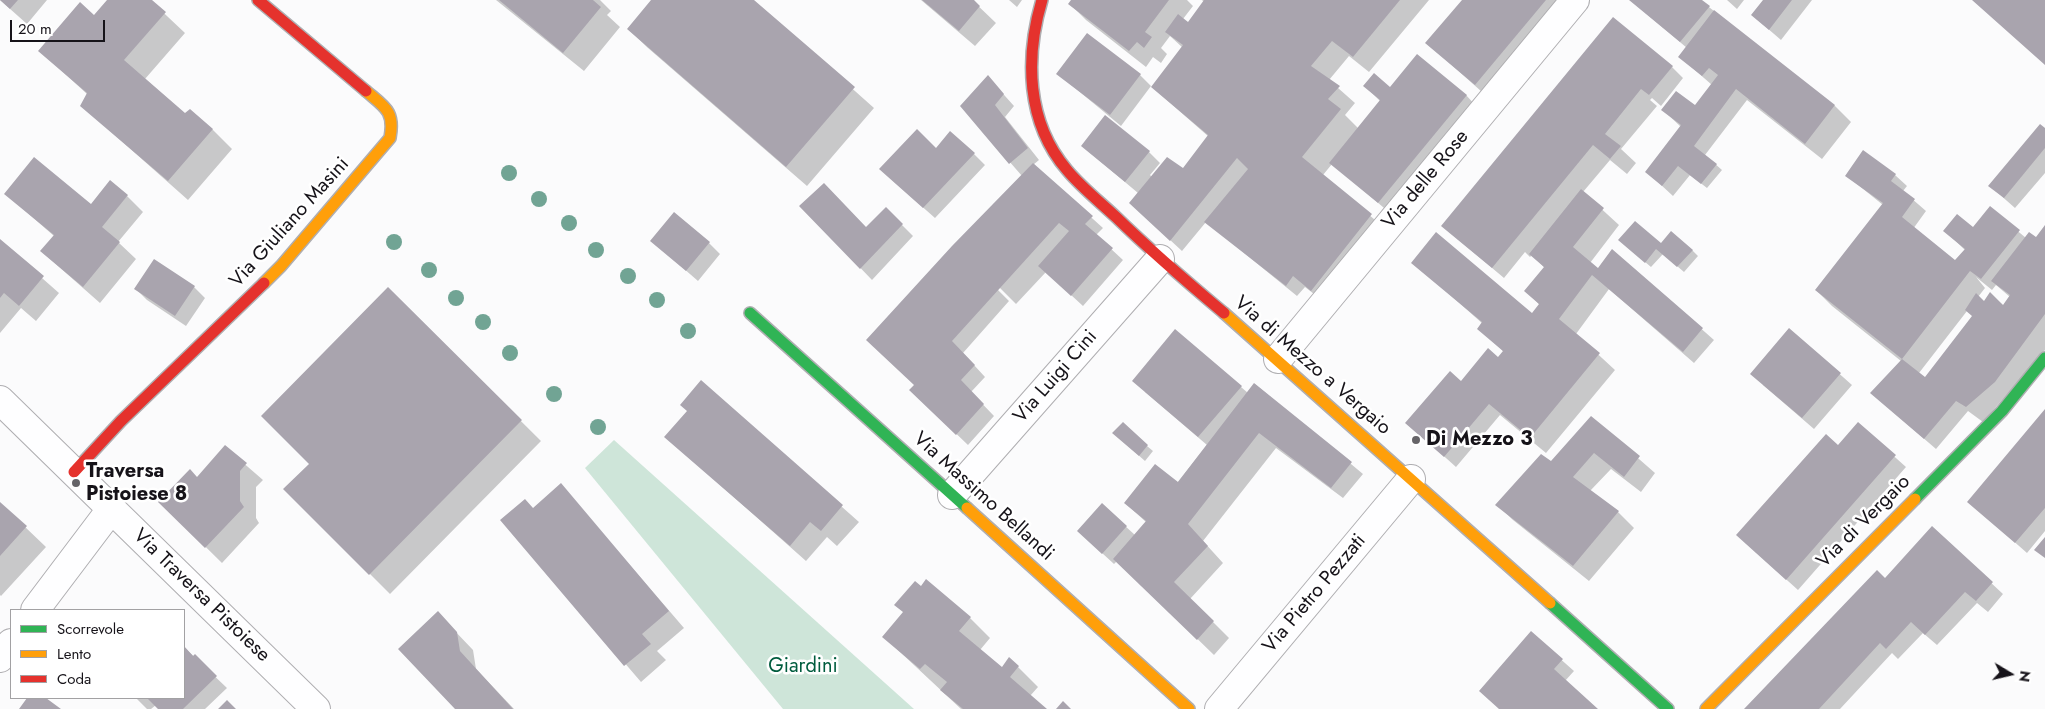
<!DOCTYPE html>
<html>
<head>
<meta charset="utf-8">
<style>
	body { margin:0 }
	#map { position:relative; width:2045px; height:709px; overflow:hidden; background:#fbfbfc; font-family:Jost,sans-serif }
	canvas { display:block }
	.legend { position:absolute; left:10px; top:609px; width:175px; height:90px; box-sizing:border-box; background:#fff; border:1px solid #a2a1a3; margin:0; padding:6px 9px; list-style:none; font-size:15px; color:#161319 }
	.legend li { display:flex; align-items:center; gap:10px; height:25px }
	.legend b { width:25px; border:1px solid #a2a1a3 }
	.north { position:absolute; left:1985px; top:649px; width:50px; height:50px; -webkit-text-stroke:4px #fff; paint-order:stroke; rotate:99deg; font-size:14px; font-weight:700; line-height:20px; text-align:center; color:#161319 }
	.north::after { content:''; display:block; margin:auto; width:18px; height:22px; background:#161319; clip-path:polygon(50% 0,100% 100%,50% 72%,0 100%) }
	.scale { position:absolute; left:10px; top:20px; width:95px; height:22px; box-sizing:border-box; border:2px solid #161319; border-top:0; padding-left:6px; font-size:15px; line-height:18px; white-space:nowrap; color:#161319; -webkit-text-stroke:4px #fff; paint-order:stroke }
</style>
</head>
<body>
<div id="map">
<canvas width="2045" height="709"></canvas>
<ul class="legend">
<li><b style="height:6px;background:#30b455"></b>Scorrevole</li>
<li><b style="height:6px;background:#ff9f0a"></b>Lento</li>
<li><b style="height:6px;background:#e5322d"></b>Coda</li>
</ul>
<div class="north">N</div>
<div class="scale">20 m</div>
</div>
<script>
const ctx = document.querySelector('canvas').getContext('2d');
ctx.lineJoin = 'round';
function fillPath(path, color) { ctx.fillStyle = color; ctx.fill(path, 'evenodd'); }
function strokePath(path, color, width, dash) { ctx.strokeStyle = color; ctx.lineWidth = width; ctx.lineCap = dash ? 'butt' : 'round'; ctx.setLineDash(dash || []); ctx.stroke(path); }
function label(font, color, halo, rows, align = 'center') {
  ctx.font = font + ' Jost,sans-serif'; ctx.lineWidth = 5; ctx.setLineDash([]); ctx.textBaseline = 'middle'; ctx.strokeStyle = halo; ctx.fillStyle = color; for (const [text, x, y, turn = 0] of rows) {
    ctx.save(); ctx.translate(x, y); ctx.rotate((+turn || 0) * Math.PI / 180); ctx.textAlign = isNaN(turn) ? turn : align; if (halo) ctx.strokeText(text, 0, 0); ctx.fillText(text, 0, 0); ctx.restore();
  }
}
fillPath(new Path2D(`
	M614,440L914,709H783L585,468Z`), '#cee5d9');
fillPath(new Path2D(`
	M0,0H47L27,24Z
	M109,0H150L185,33L145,79L185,114L212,129L232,149L188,200L82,106L87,94L40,51L94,17Z
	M496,0H600L611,11L607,15L620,27L584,71Z
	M653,0H753L874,108L807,186L648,48L628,29Z
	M921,0H972L996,23L975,46Z
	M1009,0H1022L1017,7Z
	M1073,0H1187L1193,6L1183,19L1188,24L1204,2L1202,0H1429L1369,72L1349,56L1329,80L1355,103L1345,115L1359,129L1381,102L1365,86L1466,95L1477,107L1390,213L1332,164L1323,175L1382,226L1323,301L1305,287L1297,296L1206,222L1182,251L1142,214L1138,193L1082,146L1149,152L1160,163L1150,175L1152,177L1183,170L1209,137L1152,87L1183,48L1170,36L1161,48L1167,54L1161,63L1153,57L1146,67L1086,20L1070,4Z
	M1464,0H1567L1491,100L1427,43Z
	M1630,0H1700L1835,106L1851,122L1822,159L1747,100L1705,155L1722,170L1707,188L1690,175L1673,196L1647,172L1681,127L1663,110L1695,107L1712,85L1680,57L1687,48Z
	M1727,0H1744L1737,9Z
	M1764,0H1812L1781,40L1752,15Z
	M1672,67L1683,78L1661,106L1652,98L1650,100L1657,106L1621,149L1636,163L1627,174L1610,160L1583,192L1619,225L1590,263L1598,269L1612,250L1714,340L1694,363L1609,289L1576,334L1615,370L1546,453L1500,415L1456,467L1407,423L1461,382L1498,359L1504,352L1479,329L1483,324L1413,262L1532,314L1540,305L1526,291L1545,268L1532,255L1530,257L1525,252L1504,278L1442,226Z
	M1058,74L1140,75L1151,86L1121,126Z
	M988,77L1014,106L1005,117L1039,160L1033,165L1103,228L1096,235L1123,260L1083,306L1046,272L1016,304L998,286V290L1009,301L963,353L985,377L971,392L994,416L968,445L922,401L916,385L1022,176L961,106Z
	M2045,130V173L2015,208L1990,186Z
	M936,150L974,154L985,165L935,218L892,180Z
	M1864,152L1895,175L1907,186L1903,191L1926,211L1913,229L1956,262L1965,250L1945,231L1974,229L1990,208L2026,238L2045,244V350L1983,422L1968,411L1936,449L1871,393L1901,361L1832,306L1816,290L1883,205L1847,176ZM1976,277L1992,290L1996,285L2010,297L2004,306L1990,294L1984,303L1978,297L1985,288ZM1967,311L1973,316L1926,379L1919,373Z
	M6,194L91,206L127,196L143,212L118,242L136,259L100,303L41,251L54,236Z
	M801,206L866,228L886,209L913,236L872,280Z
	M0,241L59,293L36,321L21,308L0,333Z
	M652,241L709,243L720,254L698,281Z
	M1661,245L1692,250L1698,256L1684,272L1663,254L1651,267L1626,246Z
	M194,287L205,298L186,326L147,300L136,289Z
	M388,289L541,441L390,594L285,489L311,464Z
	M1790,330L1852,385L1814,429L1763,385Z
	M701,382L859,522L837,546L827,537L806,561L666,437L688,412Z
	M1255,384L1363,474L1343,498L1276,448L1203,541L1223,563L1190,599L1229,638L1214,655L1117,561L1114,564L1090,542L1102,505L1135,535L1146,522L1125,503L1177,483L1207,445L1145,392L1241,387L1248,393Z
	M2045,411V531L2027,553L1969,502Z
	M1591,417L1655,473L1641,492L1611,469L1590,491L1618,512L1634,528L1589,581L1513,520L1497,505L1551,463Z
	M1858,424L1906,467L1798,590L1749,546Z
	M1120,439L1147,446L1153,451L1145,461Z
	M225,447L263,480L256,487V518L259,523L222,563L160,502L197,478Z
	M561,485L684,628L657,651L666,660L641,682L502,520L533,509Z
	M0,503L46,547L1,596L0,595Z
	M1932,528L2003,594L1988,612L1977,603L1937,645L1923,633L1898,659L1892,653L1840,709H1746L1885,580Z
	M970,618L990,638L980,650L1002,668L1010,659L1038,687L1030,696L1045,709H961L884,637Z
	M453,629L473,650L476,669L514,709H457Z
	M1531,633L1574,671L1565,681L1596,709H1499Z
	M184,647L227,688L205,709H160L156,705L151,709H147L136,698H184Z`), '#0003');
fillPath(new Path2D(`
	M0,0H18L10,9Z
	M107,0H152L166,12L124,60L185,113L190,109L213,129L168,181L80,106L87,93L38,51L80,2L94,15Z
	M499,0H593L601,7L563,53Z
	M651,0H754L855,87L786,167L627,29Z
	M922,0H974L980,6L959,31Z
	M1071,0H1169L1145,32L1152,37L1144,48L1137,42L1129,51L1068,4Z
	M1204,0H1400L1353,57L1332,41L1311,66L1340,86L1328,99L1341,109L1302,157L1372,214L1311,291L1293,276L1286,286L1204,222L1248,169L1237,158L1170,241L1129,203L1167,157L1183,168L1208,135L1151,87L1183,45L1165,32L1178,14L1188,22Z
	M1462,0H1546L1475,85L1425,43Z
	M1629,0H1702L1710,6L1680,42Z
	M1763,0H1792L1769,30L1751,15Z
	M1972,0H2045V65Z
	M1714,10L1835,105L1805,144L1736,89L1694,146L1717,164L1701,184L1678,166L1662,186L1645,172L1681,125L1661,110L1676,91L1695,105L1718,75L1709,68L1702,76L1678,57Z
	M1613,17L1673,66L1649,95L1641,89L1605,134L1621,146L1610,159L1593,145L1492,268L1441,226Z
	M1087,33L1141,74L1110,115L1056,74Z
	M1417,54L1467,95L1378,203L1329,163L1380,100L1363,86L1374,73L1390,87Z
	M988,75L1004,94L995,105L1028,148L1009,164L960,106Z
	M1105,115L1150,151L1125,182L1081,146Z
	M2040,124L2045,128V148L2004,198L1988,186Z
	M917,129L936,148L950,131L975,153L923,208L879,169Z
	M1863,150L1896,174L1891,181L1915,199L1902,217L1955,260L1965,249L1943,231L1957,214L1973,227L1990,206L2020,230L1981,279L1970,271L1902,359L1925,377L1972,316L1965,310L1976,293L1984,301L1990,292L2003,305L2010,295L1991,281L2029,232L2036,237L2045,225V314L1995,382L1966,407L1956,401L1924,439L1870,393L1902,359L1815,290L1883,203L1845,176Z
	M34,157L91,204L110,180L128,195L102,227L120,242L83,287L40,251L54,235L4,194Z
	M1033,163L1093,216L1085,224L1113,248L1071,296L1038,266L1069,231L1059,223L952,341L975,365L961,380L984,404L956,435L909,390L914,385L866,340L952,246Z
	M824,183L866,227L886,207L903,224L860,269L799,206Z
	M1581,189L1604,208L1573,247L1598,268L1612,249L1703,328L1683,352L1592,275L1559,319L1600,353L1530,438L1489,404L1444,457L1405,423L1450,371L1461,381L1488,348L1498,357L1503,351L1477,329L1482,322L1411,263L1436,232L1532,313L1539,304L1524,291L1544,267L1529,254Z
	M674,212L710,242L686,271L650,241Z
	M1635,221L1661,243L1671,231L1693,250L1677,267L1656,249L1645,263L1618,240Z
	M0,239L44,276L19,306L4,293L0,298Z
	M154,259L195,286L175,316L134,289Z
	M388,287L522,420L369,575L283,489L309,464L261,416Z
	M1789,328L1841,373L1802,418L1750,374Z
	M1175,329L1242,386L1198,437L1132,381Z
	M701,380L843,505L821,531L810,522L790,546L664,437L687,411L680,405Z
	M1254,383L1352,462L1331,488L1259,433L1188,524L1208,546L1174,582L1214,621L1197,640L1113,559L1146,521L1124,503L1155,464L1178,482Z
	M2045,409V508L2015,543L1967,502Z
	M1591,416L1640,456L1624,477L1594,453L1573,477L1619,511L1573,566L1495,505L1541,454L1551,461Z
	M1123,422L1148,445L1139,456L1112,433Z
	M1858,422L1896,455L1786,580L1736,535L1826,434L1838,445Z
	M225,445L247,463L240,471V501L244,507L205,548L158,502L190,469L197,477Z
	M561,483L669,611L642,634L651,644L624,666L500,520L525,499L533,508Z
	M0,502L27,526L0,556Z
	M1102,503L1127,526L1102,554L1077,531Z
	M1932,526L1993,582L1976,601L1965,592L1925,635L1911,622L1886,649L1880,643L1819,709H1744L1877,570L1885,578Z
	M2045,537V558L2034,550Z
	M926,579L971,617L959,631L1002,667L1009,657L1019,666L1010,677L1047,709H963L940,690L947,682L925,664L920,669L882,637L903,612L894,605L915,581L921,586Z
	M438,611L457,632L460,651L513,709H455L398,649Z
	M1531,631L1563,659L1554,669L1598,709H1499L1479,691Z
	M184,646L193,656L195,654L217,676L183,709H158L147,698H184Z
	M27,698H46L61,709H19Z
	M227,700L236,709H218Z
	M1063,701L1071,709H1056Z`), '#a9a4ae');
const street = new Path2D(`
	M1278,359L1575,0
	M0,400L316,709
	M952,495L1160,259
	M35,610L112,508
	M0,658L11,643
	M1219,709L1411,479`);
const fast = new Path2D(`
	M750,313L967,508
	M1915,499L2002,411L2045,358
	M1550,603L1668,709`);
const slow = new Path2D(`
	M264,283L281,266L390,138C395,111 385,107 366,91
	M1224,313L1550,603
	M967,508L1189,709
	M1706,709L1915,499`);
const jam = new Path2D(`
	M258,0L366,91
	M1042,0C1025,57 1026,122 1067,170C1081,187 1100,202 1116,217C1151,251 1187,282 1224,313
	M74,472L121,421L264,283`);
strokePath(street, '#afaeb1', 30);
strokePath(fast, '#afaeb1', 14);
strokePath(slow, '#afaeb1', 14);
strokePath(jam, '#afaeb1', 14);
strokePath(street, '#fefeff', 28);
strokePath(fast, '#30b455', 11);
strokePath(slow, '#ff9f0a', 11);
strokePath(jam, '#e5322d', 11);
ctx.fillStyle = '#71a494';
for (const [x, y] of [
	[509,173],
	[539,199],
	[569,223],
	[394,242],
	[596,250],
	[429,270],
	[628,276],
	[456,298],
	[657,300],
	[483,322],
	[688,331],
	[510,353],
	[554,394],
	[598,427]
]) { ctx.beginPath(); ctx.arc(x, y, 8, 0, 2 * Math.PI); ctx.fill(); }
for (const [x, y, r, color] of [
	[1416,440,5,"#666468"],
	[76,483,5,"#666468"]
]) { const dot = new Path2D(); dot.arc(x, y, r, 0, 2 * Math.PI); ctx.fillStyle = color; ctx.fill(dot); strokePath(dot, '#fff', 2); }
label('20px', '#161319', '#fff', [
	["Via delle Rose",1426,180,-50],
	["Via Giuliano Masini",290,223,-48],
	["Via di Mezzo a Vergaio",1312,366,41],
	["Via Luigi Cini",1056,377,-49],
	["Via Massimo Bellandi",983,497,42],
	["Via di Vergaio",1864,522,-45],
	["Via Pietro Pezzati",1315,594,-50],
	["Via Traversa Pistoiese",201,596,44]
]);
label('bold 20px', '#161319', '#fff', [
	["Di Mezzo 3",1426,440],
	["Traversa",86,472],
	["Pistoiese 8",86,495]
], 'left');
label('20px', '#005c3e', '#fff', [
	["Giardini",803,667]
]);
</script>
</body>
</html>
